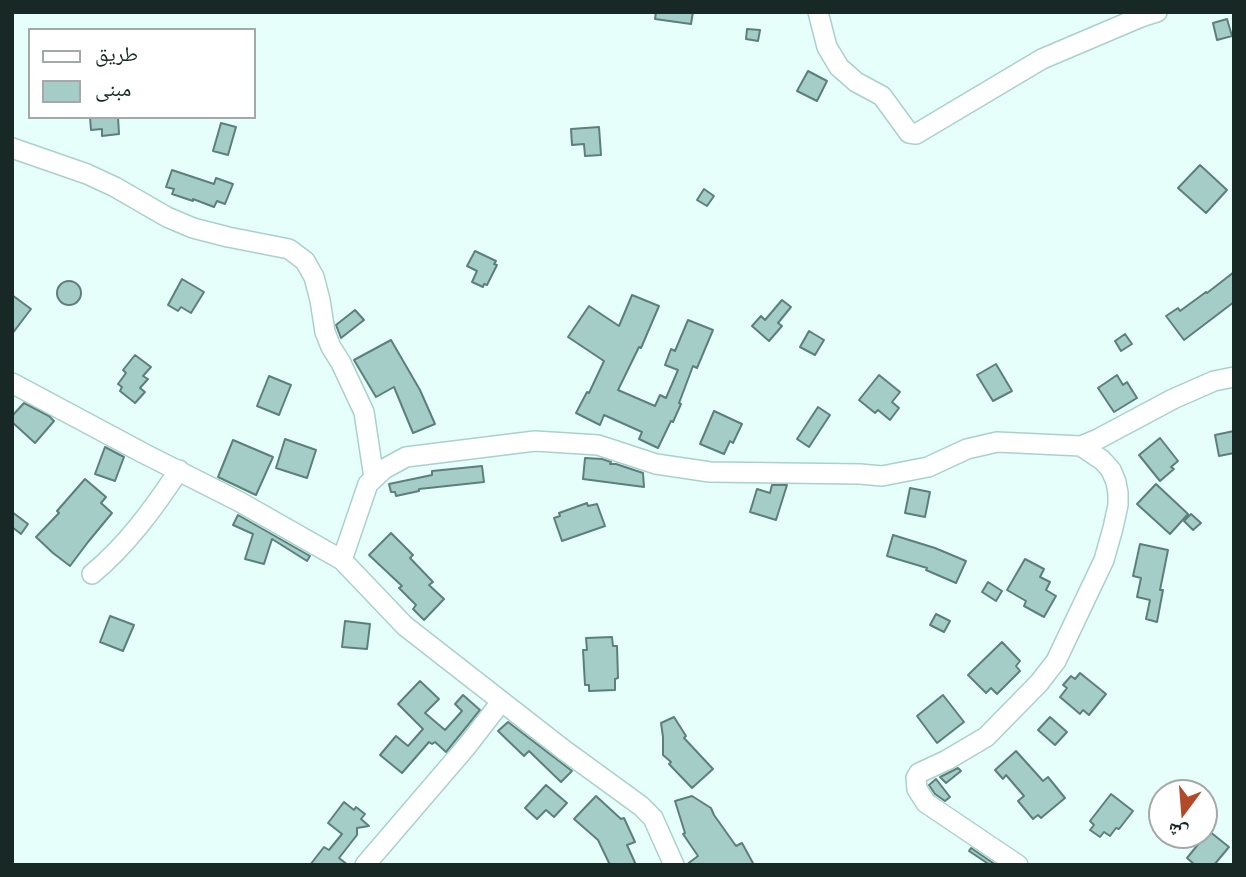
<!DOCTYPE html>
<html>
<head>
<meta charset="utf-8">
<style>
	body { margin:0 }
	#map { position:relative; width:1246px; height:877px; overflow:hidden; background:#e7fffb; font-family:Ubuntu,"Noto Naskh Arabic",sans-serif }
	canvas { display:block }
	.frame { position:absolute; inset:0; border:14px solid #182825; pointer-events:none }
	.legend { position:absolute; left:28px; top:28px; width:228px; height:91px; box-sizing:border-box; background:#fff; border:2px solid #a3a9a8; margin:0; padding:9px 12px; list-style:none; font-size:21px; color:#182825 }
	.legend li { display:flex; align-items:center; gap:14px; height:35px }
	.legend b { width:35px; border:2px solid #a3a9a8 }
	.north { position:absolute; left:1148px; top:779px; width:70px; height:70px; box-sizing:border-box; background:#fff; border:2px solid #a3a9a8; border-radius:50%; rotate:196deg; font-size:19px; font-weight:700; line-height:28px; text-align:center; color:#182825 }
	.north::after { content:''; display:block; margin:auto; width:24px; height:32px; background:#b24a27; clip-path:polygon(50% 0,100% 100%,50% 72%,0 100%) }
</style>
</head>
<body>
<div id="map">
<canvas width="1246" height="877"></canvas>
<div class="frame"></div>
<ul class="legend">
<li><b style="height:9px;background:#fff"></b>طريق</li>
<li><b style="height:19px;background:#a5cdc7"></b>مبنى</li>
</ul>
<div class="north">ش</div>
</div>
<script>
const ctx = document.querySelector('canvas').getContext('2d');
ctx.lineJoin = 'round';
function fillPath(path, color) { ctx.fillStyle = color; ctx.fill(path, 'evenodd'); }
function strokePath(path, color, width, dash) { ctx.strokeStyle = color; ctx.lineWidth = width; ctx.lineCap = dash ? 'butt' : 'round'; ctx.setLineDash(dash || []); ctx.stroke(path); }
const building = new Path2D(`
	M656,12H693L691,24L655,19Z
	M1227,19L1232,36L1217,40L1213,23Z
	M747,29L760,30L758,41L746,39Z
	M808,71L827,81L817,101L797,91Z
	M90,117H118L119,134L102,136V129L91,130Z
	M221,123L236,127L228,155L213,151Z
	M599,127L601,155L585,156L584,144L572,145L571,129Z
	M1200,165L1227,190L1206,213L1178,188Z
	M172,170L214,184L216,178L233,184L225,204L217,201L214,207L193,199V201L172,194L174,189L166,187Z
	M704,189L714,196L707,206L697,200Z
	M475,251L496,261L494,264L497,265L487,285L484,284L483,287L472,282L477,271L467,266Z
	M1234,272V302L1184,340L1166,316L1178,308L1180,311L1206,292L1207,293Z
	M182,279L204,292L191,313L181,307L178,311L168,305Z
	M57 293a12 12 0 1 1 24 0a12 12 0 1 1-24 0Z
	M12,295L31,309L12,334Z
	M632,295L659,306L641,348L639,347L618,390L655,406L660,395L666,398L678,370L665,365L671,349L675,351L688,320L713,330L697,368L693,366L679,403L681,404L673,422L671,421L658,448L639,439L642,432L604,415L600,425L576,413L587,392L589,393L604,361L568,337L589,306L619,326Z
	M782,300L791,307L778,323L782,326L769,341L752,326L761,316L765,320Z
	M355,310L364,320L341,338L336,325Z
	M809,331L824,340L815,355L800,347Z
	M1125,334L1132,344L1121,351L1115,341Z
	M391,340L420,390L435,424L413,433L394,387L376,397L354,360Z
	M135,355L151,367L143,376L148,379L140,388L145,392L135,403L120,391L122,387L118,384L126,373L123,370Z
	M996,364L1012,391L993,401L977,375Z
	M879,375L900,392L892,402L899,408L890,420L878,410L875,413L859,400Z
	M1117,375L1123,385L1127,382L1137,398L1114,412L1098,388Z
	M269,376L291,385L279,415L257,406Z
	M24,403L49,416L54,421L35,443L12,422V416Z
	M818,407L830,415L809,447L797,439Z
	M714,411L742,424L733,443L730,441L724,454L700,444Z
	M1234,431V453L1219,456L1215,435Z
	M1160,438L1178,461L1171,467L1174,469L1160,481L1139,455Z
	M285,439L316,450L307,478L276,468Z
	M233,440L273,457L256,495L218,477Z
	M105,447L124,457L115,481L95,474Z
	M585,458L602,459L611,462L610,464H616L643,473L644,487L583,479Z
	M482,466L484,482L419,489V491L396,496L395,492H391L389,484L432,475V471Z
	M85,479L106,497L101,503L112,513L88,542L70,566L53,553L36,537L59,513L57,511Z
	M1156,484L1188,514L1170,534L1137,504Z
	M772,485H787L776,520L750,512L757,489L770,493Z
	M910,488L930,492L925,517L905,513Z
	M587,503L588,506L597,504L605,526L562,541L554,518L560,516L559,513Z
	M12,512L28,524L21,534L12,527Z
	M1191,514L1201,523L1193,530L1184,521Z
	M238,515L310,556L307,561L272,539L264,564L245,559L253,534L233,525Z
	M391,533L413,555L410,558L433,582L429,585L444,599L424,620L413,609L416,605L399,588L402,586L369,555Z
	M893,535L935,548L966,561L956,583L926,570L927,568L887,556Z
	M1140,544L1168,550L1160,590H1163L1157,622L1146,619L1150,600L1137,597L1141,578L1133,576Z
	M1025,559L1044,569L1040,577L1050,582L1046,590L1056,596L1044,617L1024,606L1026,601L1007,590Z
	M988,582L1002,591L996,601L982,592Z
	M936,614L950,621L944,632L930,625Z
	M110,616L134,625L123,651L100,642Z
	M345,621L370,624L367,649L342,647Z
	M612,637L613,646H617L618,678L615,679V690L589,691V685H585L583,650H587L586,638Z
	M1002,642L1020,661L1016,666L1020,671L997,694L991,688L986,693L968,675Z
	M1080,673L1106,694L1089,715L1083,710L1080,714L1060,697L1067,688L1063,685L1071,676L1075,679Z
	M420,681L439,699L425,713L445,730L462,711L455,704L463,695L480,710L446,752L435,742L432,744L429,742L402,773L380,755L396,736L408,746L423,729L398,704Z
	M943,695L964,722L937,743L917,716Z
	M674,717L686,736L684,738L713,769L692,788L669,764L671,762L663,755V737L661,723Z
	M1050,717L1067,732L1055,745L1038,730Z
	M508,722L572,771L561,782L529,751L524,756L498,731Z
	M1016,751L1043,781L1048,777L1065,798L1041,818L1038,815L1033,819L1018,801L1024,796L1006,775L1003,779L995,770Z
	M958,768L961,771L946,783L940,777Z
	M936,779L950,797L945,801L935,794L929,785Z
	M546,785L567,803L554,817L546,810L537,819L525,808Z
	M1111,794L1133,811L1119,829L1116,828L1110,836L1104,832L1100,837L1090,830L1094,825L1090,821Z
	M596,796L621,819L624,818L635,842L627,845L636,865H610L598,840L574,819Z
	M692,796L711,808L714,815L736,846L742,843L754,865H686L698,856L683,834L685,833L675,801Z
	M344,802L354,810L356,807L365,814L361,819L369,826L357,828V835L339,858L348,865H310L324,847L329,850L342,834L328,823Z
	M1209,831L1229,847L1214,865H1195L1187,858Z
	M971,848L996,865H990L969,851Z`);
fillPath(building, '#a5cdc7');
strokePath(building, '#5b807b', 2);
const minor = new Path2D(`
	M818,12L827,47L839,67L856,82L882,96L909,133L916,134L1042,59L1141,17L1157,12
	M12,148L87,174L115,187L167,217L193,228L228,237L289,249L305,261L314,277L320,300L325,332L331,347L341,363L364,412L374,478
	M12,383L143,453L240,502L342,560L405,626L564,750L641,806L653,818L674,865
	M342,560L368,484L384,469L406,457L535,441L598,445L656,464L710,472L860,474L882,476L928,467L967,449L997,442L1081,446L1098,439L1173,399L1214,381L1234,377
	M92,574C127,545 154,508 179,470
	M365,865L467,746L501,702
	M1018,865L926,803L917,789L916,778L919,773L947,760L986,737L1039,683L1056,661L1104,560L1113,528L1118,505V493L1116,482L1111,470L1102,460L1081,446`);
strokePath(minor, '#a9d1cb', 22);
strokePath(minor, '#fff', 19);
</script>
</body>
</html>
